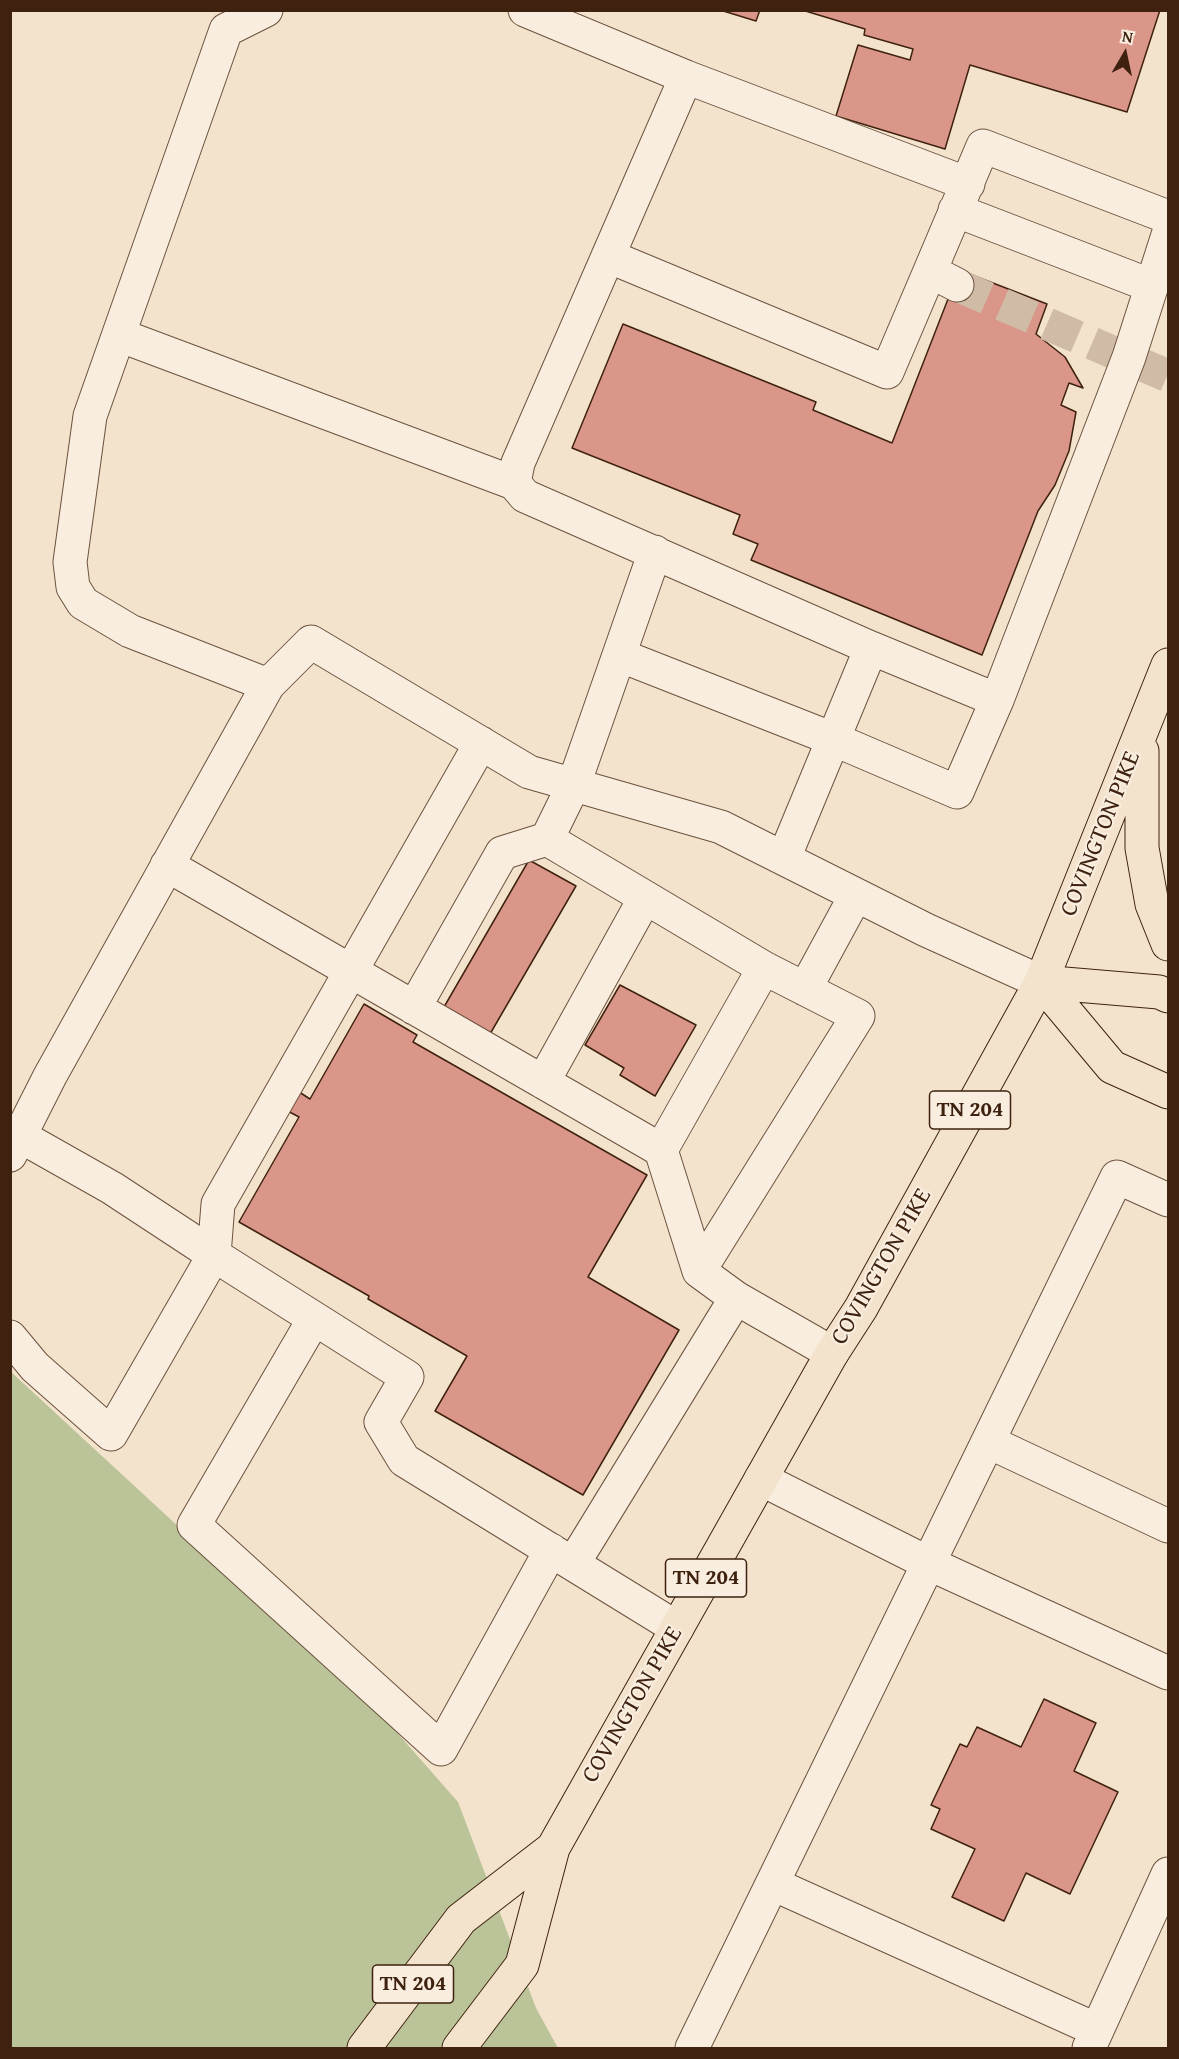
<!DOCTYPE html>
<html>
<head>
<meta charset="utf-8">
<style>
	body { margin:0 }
	#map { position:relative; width:1179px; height:2059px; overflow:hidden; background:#f4e3cc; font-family:"Gentium Book Plus",serif }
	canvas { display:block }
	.frame { position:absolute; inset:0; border:12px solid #3e220f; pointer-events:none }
	.north { position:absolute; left:1095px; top:24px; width:60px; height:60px; -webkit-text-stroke:4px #f8edde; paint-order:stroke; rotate:9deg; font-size:16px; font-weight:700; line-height:24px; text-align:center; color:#3e220f }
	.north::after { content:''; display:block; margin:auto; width:21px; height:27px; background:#3e220f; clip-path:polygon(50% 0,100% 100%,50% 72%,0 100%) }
</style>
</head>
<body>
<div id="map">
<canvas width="1179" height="2059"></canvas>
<div class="frame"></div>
<div class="north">N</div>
</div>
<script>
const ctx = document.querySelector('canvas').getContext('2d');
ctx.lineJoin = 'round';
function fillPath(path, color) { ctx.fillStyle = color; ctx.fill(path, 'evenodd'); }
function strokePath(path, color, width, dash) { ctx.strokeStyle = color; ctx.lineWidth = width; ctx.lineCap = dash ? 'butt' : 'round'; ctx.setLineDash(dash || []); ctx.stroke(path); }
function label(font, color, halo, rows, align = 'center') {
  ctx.font = font + ' "Gentium Book Plus",serif'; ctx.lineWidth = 4.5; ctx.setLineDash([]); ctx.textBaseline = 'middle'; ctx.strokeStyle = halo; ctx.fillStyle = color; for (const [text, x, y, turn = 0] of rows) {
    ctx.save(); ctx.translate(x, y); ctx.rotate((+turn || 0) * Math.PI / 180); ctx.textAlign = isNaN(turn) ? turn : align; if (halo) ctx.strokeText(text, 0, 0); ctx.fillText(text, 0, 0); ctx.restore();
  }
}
fillPath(new Path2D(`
	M10,1371L378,1711L458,1802L536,2008L558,2048H11Z`), '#bac498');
const building = new Path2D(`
	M720,10H760L756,21Z
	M802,10H1160L1127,112L970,65L945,149L836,116L858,45L910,60L913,49L864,35L865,29Z
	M962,271L1047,304L1036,334L1065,357L1083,388L1069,383L1061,405L1076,412L1069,451L1055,485L1038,511L982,655L751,560L758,544L733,534L740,515L572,448L623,324L816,402L813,410L892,443L948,299Z
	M529,860L576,886L490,1034L444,1007Z
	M620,985L696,1025L655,1096L620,1075L624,1068L585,1045Z
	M364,1004L417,1035L413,1042L647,1175L588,1277L679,1330L583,1495L435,1411L467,1356L368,1299L369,1296L239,1222L299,1117L282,1108L293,1088L310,1099Z
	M1044,1699L1096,1723L1074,1771L1118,1792L1070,1894L1026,1873L1004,1921L952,1897L975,1849L931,1829L940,1809L931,1805L960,1744L967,1747L977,1727L1021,1747Z`);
fillPath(building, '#db968a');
strokePath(building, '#3e220f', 1.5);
strokePath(new Path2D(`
	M957,285L1168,376`), '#d0bca6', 33, [33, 16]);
const minor = new Path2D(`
	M266,10L226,30L90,416L70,562L73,587L83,603L130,631L268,685
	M525,10L686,77L968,184
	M686,77L518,463L514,483L525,496L871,648
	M955,210L1152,286
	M608,256L887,372L930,271
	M957,285L930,271L983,146L1168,217
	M119,335L514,483
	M655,552L574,784L547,839L764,968L858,1016L699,1271L736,1298
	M619,655L833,739L957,792L997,700
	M784,858L871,648L997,700L1129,357L1168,235
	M167,865L661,1150L699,1271
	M805,989L856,895
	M414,1008L502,853L547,839
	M543,1082L645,898
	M20,1136L112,1188L214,1255L218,1204L481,743
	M661,1150L764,968
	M10,1155L50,1076L268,685L311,642L529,772L721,827L926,930L1041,982
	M314,1319L194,1525L441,1749L551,1550
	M10,1337L35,1367L111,1434L214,1255L407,1377L381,1422L404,1460L677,1628
	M989,1442L1168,1526
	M761,1479L930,1564L1168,1673
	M573,1564L736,1298L832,1353
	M773,1884L1097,2030
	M692,2048L1117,1177L1168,1200
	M1089,2048L1168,1874`);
const major = new Path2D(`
	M1142,751V848L1152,904L1168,944
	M1041,982L1112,1067L1168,1092
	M1041,982L1159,992L1168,996
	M364,2048L461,1919L553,1848
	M459,2048L522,1965L553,1848L832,1353L861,1308L1041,982L1168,665`);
strokePath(minor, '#6c523e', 35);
strokePath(major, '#3e220f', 35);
strokePath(minor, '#f8edde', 33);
strokePath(major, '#f4e3cc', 33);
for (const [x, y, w] of [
	[970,1110,81],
	[706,1578,81],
	[413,1984,81]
]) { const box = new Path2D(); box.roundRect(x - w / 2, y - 19, w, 38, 4.5); ctx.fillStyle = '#f8edde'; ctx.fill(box); strokePath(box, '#3e220f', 1.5); }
label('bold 22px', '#3e220f', null, [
	["TN 204",970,1110],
	["TN 204",706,1578],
	["TN 204",413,1984]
]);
label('24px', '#3e220f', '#f8edde', [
	["COVINGTON PIKE",1101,834,-68],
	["COVINGTON PIKE",882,1267,-60],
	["COVINGTON PIKE",633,1705,-60]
]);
</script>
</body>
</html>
